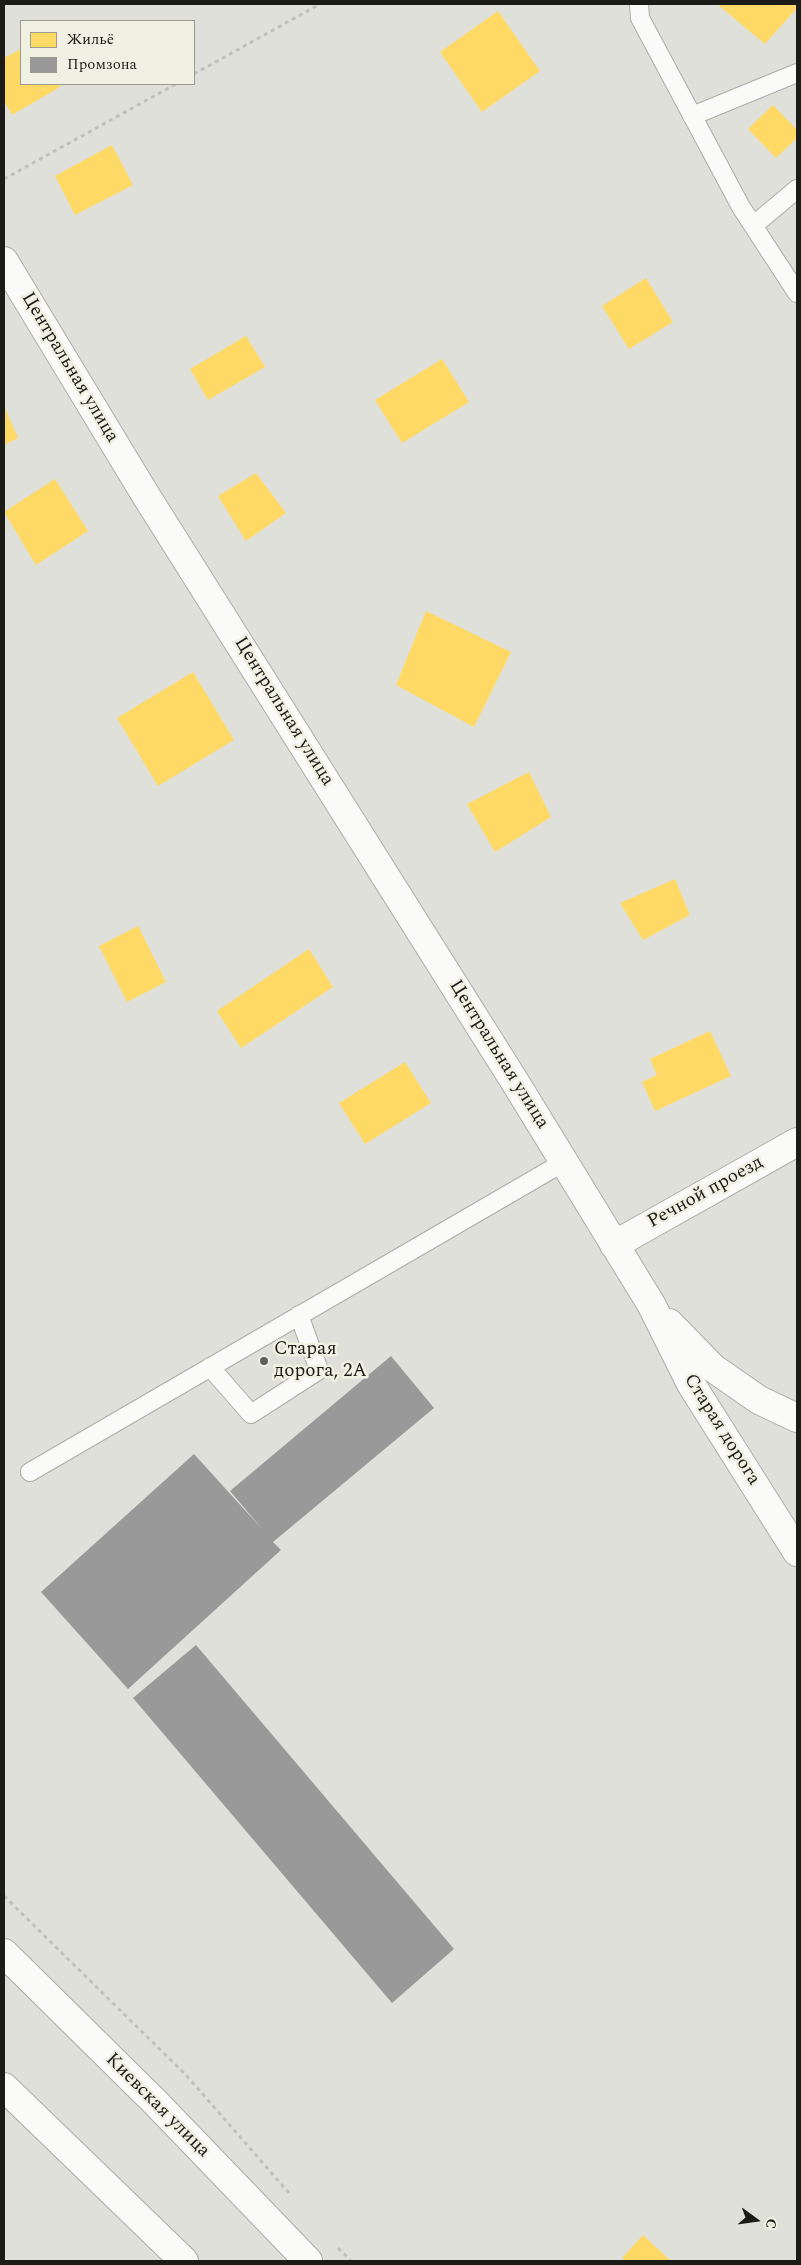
<!DOCTYPE html>
<html>
<head>
<meta charset="utf-8">
<style>
	body { margin:0 }
	#map { position:relative; width:801px; height:2265px; overflow:hidden; background:#dfe0d9; font-family:Spectral,serif }
	canvas { display:block }
	.frame { position:absolute; inset:0; border:5px solid #1b1b17; pointer-events:none }
	.legend { position:absolute; left:20px; top:20px; width:175px; height:65px; box-sizing:border-box; background:#f0f0e3; border:1px solid #9b9b91; margin:0; padding:6px 9px; list-style:none; font-size:15px; color:#1b1b17 }
	.legend li { display:flex; align-items:center; gap:10px; height:25px }
	.legend b { width:25px; border:1px solid #9b9b91 }
	.north { position:absolute; left:731px; top:2195px; width:50px; height:50px; -webkit-text-stroke:4px #f0f0e3; paint-order:stroke; rotate:104deg; font-size:14px; font-weight:700; line-height:20px; text-align:center; color:#1b1b17 }
	.north::after { content:''; display:block; margin:auto; width:18px; height:22px; background:#1b1b17; clip-path:polygon(50% 0,100% 100%,50% 72%,0 100%) }
</style>
</head>
<body>
<div id="map">
<canvas width="801" height="2265"></canvas>
<div class="frame"></div>
<ul class="legend">
<li><b style="height:14px;background:#ffd966"></b>Жильё</li>
<li><b style="height:14px;background:#999"></b>Промзона</li>
</ul>
<div class="north">С</div>
</div>
<script>
const ctx = document.querySelector('canvas').getContext('2d');
ctx.lineJoin = 'round';
function fillPath(path, color) { ctx.fillStyle = color; ctx.fill(path, 'evenodd'); }
function strokePath(path, color, width, dash) { ctx.strokeStyle = color; ctx.lineWidth = width; ctx.lineCap = dash ? 'butt' : 'round'; ctx.setLineDash(dash || []); ctx.stroke(path); }
function label(font, color, halo, rows, align = 'center') {
  ctx.font = font + ' Spectral,serif'; ctx.lineWidth = 5; ctx.setLineDash([]); ctx.textBaseline = 'middle'; ctx.strokeStyle = halo; ctx.fillStyle = color; for (const [text, x, y, turn = 0] of rows) {
    ctx.save(); ctx.translate(x, y); ctx.rotate((+turn || 0) * Math.PI / 180); ctx.textAlign = isNaN(turn) ? turn : align; if (halo) ctx.strokeText(text, 0, 0); ctx.fillText(text, 0, 0); ctx.restore();
  }
}
fillPath(new Path2D(`
	M717,4H797V8L765,44Z
	M498,11L540,71L482,112L440,52Z
	M21,49V84H59L60,87L12,115L4,101V58Z
	M773,105L797,130V138L776,158L748,129Z
	M112,145L133,185L75,215L55,176Z
	M646,278L673,322L629,349L602,306Z
	M246,336L265,367L208,400L190,369Z
	M442,359L469,402L402,443L375,400Z
	M4,406L18,438L4,445Z
	M256,473L286,513L246,541L218,496Z
	M55,479L88,531L36,565L4,512Z
	M426,611L511,652L474,727L396,685Z
	M193,672L234,740L158,786L117,718Z
	M529,772L551,817L495,852L467,804Z
	M675,879L690,915L643,940L620,903Z
	M138,926L166,982L127,1002L99,946Z
	M309,949L333,987L241,1048L217,1011Z
	M710,1031L731,1076L655,1111L642,1082L657,1075L650,1059Z
	M405,1062L431,1103L365,1144L339,1103Z
	M643,2235L671,2261H626L622,2258Z`), '#ffd966');
fillPath(new Path2D(`
	M391,1356L434,1408L273,1542L281,1550L128,1689L41,1592L194,1454L263,1530L230,1491Z
	M196,1645L454,1949L392,2003L133,1698Z`), '#999');
const lane = new Path2D(`
	M639,4L640,18L741,207L797,293
	M692,116L797,73
	M754,225L797,189
	M210,1367L251,1414L319,1370L299,1315
	M30,1472L564,1162`);
const street = new Path2D(`
	M4,261L145,494L515,1082L651,1304L691,1384L797,1552
	M614,1245L797,1142
	M669,1323L713,1368L759,1400L797,1418
	M4,2087L184,2261`);
const primary = new Path2D(`
	M4,1953L156,2103L308,2261`);
strokePath(lane, '#acaca7', 20);
strokePath(street, '#acaca7', 30);
strokePath(primary, '#acaca7', 30);
strokePath(new Path2D(`
	M194,74L320,4
	M4,179L176,84
	M4,1896L187,2076L289,2193
	M338,2248L351,2261`), '#c0c0bd', 3, [4, 4]);
strokePath(lane, '#fafaf9', 18);
strokePath(street, '#fafaf9', 28);
strokePath(primary, '#fafaf9', 28);
for (const [x, y, r, color] of [
	[264,1361,5,"#60605b"]
]) { const dot = new Path2D(); dot.arc(x, y, r, 0, 2 * Math.PI); ctx.fillStyle = color; ctx.fill(dot); strokePath(dot, '#f0f0e3', 2); }
label('19px', '#1b1b17', '#f0f0e3', [
	["Центральная улица",69,368,59],
	["Центральная улица",283,712,58],
	["Центральная улица",498,1055,58],
	["Речной проезд",706,1193,-29],
	["Старая дорога",721,1430,58],
	["Киевская улица",157,2106,45]
]);
label('19px', '#1b1b17', '#f0f0e3', [
	["Старая",274,1350],
	["дорога, 2А",274,1372]
], 'left');
</script>
</body>
</html>
